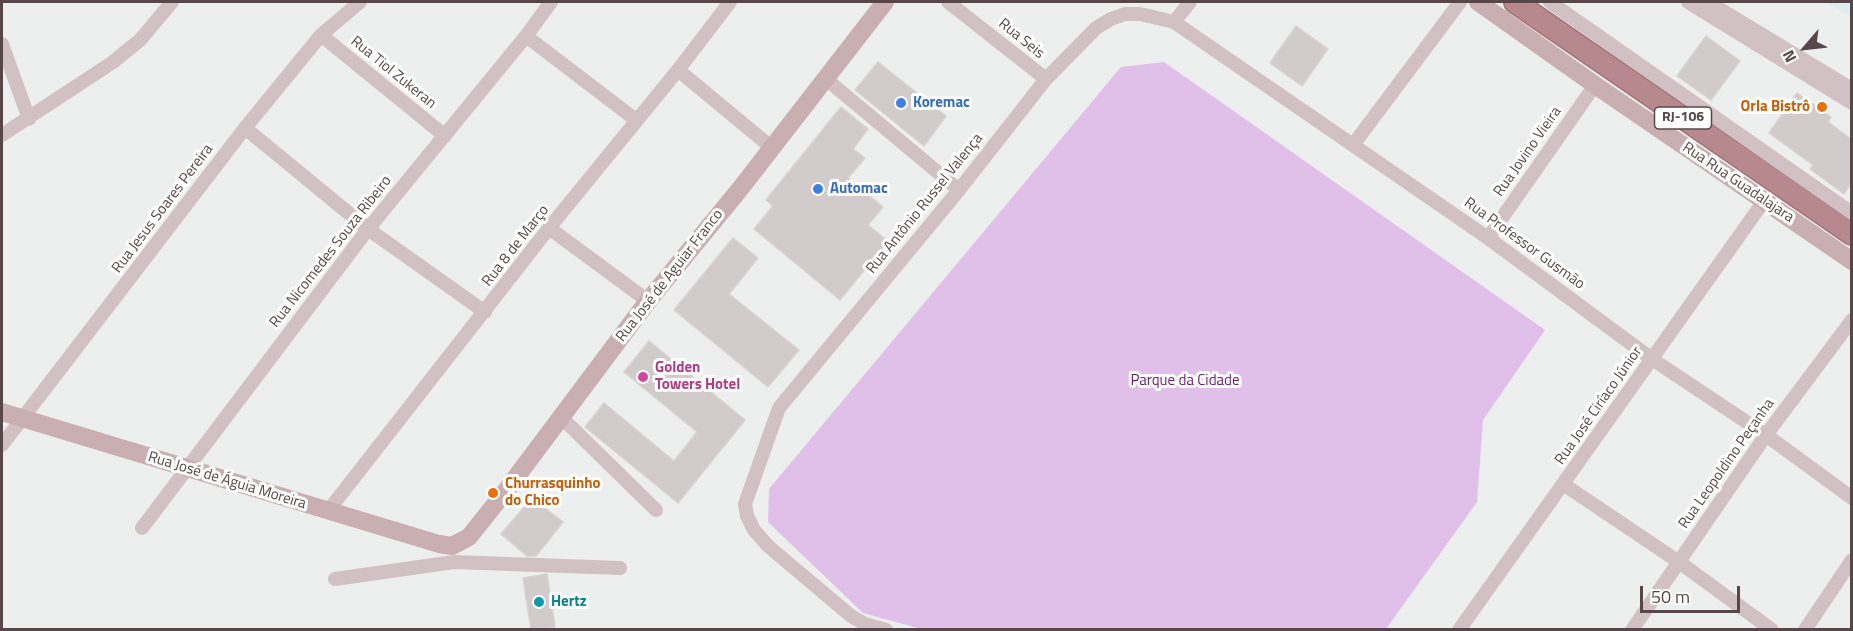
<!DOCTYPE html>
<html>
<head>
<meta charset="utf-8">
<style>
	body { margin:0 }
	#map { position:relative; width:1853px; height:631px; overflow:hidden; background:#edefee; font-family:"Titillium Web",sans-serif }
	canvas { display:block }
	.frame { position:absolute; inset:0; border:3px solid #584749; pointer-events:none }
	.north { position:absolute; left:1775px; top:18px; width:60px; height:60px; -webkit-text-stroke:4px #fff; paint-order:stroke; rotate:242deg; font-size:16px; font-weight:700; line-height:24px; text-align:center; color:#584749 }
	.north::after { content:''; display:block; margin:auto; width:21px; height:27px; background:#584749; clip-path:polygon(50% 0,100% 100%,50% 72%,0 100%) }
	.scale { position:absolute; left:1640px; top:586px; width:100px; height:27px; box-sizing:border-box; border:3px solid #584749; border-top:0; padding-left:8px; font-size:18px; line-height:21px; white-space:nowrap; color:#584749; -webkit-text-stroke:4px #fff; paint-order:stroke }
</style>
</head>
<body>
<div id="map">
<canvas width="1853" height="631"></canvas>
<div class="frame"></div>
<div class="north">N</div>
<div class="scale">50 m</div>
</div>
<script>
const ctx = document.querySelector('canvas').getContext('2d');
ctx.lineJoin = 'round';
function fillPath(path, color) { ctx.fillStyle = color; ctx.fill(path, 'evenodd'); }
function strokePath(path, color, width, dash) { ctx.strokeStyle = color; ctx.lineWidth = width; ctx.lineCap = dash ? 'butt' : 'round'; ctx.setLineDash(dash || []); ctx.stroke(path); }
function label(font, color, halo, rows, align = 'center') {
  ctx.font = font + ' "Titillium Web",sans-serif'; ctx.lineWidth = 6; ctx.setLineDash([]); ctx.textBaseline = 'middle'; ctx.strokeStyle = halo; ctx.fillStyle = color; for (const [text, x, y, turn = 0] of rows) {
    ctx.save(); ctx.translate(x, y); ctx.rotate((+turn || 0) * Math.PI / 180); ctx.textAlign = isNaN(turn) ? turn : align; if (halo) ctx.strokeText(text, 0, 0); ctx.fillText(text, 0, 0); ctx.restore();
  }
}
fillPath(new Path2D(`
	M1164,62L1545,330L1483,420L1477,502L1386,629L925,630L863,613L768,522L769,489L1121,67Z`), '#e0bfe9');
fillPath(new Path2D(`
	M1826,2H1851V17Z`), '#deeef0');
const building = new Path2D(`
	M1296,26L1328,49L1302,86L1270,63Z
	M1706,36L1740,61L1711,100L1677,76Z
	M878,62L946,116L924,146L855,90Z
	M1797,93L1831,117L1828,122L1851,139V183L1844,194L1810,169L1813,165L1769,133Z
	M841,107L868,129L853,149L865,158L848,178L883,207L868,225L888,241L840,300L754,229L773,206L766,200Z
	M733,238L758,258L729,294L799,350L768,387L674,310Z
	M649,341L745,420L678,503L585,427L604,403L674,461L697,432L624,372Z
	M532,498L563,522L536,556H527L501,534Z
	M547,574L555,627L531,630L523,578Z`);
fillPath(building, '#d1cbcb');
strokePath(building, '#d8d2d1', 1.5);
const highway = new Path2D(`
	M1515,2L1852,234`);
strokePath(highway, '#a37479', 24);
strokePath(new Path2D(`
	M948,2L1046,79
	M1550,2L1852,213
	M1688,2L1852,103
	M1708,2L1852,89
	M1174,22L1190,2
	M321,35L445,136
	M526,36L636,120
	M2,44L29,119
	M678,70L771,147
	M826,79L959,190
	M245,128L368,229L485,312
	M2,135L113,62L140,40L172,2
	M1353,145L1460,2
	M549,228L648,301
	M1488,238L1595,85
	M561,417L656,510
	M2,445L245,128L321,35L360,2
	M1563,484L1679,562L1772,630
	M328,511L549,228L678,70L730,2
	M142,528L368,229L526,36L551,2
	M335,579L454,562L620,568
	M886,630L865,624L851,616L768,546L754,530L747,516L745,504L779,408L959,190L1046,79L1096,28L1111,19L1125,14H1140L1174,22L1488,238L1652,359L1766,435L1852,498
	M1459,630L1764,201
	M1632,630L1766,435L1852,320
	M1805,630L1852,560`), '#d1c1c4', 14);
strokePath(new Path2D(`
	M1478,2L1595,85L1852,261
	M2,412L439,544L452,546L469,537L508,488L648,301L740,189L885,2`), '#c9afb2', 18);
strokePath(highway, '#b7898e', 21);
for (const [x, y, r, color] of [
	[901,103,6,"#3f7fe0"],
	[1822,107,6,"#e8710a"],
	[818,189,6,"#3f7fe0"],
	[643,377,6,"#d1479c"],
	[493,493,6,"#e8710a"],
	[539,602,6,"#0f9aa8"]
]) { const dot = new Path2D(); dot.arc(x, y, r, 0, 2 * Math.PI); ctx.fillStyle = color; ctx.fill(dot); strokePath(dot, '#fff', 2); }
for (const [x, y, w] of [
	[1683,118,57]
]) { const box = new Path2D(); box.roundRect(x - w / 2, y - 11, w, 22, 4.5); ctx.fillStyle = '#fff'; ctx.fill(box); strokePath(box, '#584749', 1.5); }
label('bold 14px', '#584749', null, [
	["RJ-106",1683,118]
]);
label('15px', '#584749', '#fff', [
	["Rua Seis",1021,39,39],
	["Rua Tiol Zukeran",393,73,39],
	["Rua Jovino Vieira",1528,152,-55],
	["Rua Rua Guadalajara",1738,183,34],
	["Rua Antônio Russel Valença",925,204,-51],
	["Rua Jesus Soares Pereira",163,209,-53],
	["Rua Professor Gusmão",1524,244,36],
	["Rua 8 de Março",516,246,-52],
	["Rua Nicomedes Souza Ribeiro",331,252,-52],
	["Rua José de Aguiar Franco",670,276,-52],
	["Rua José Ciríaco Júnior",1599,406,-55],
	["Rua Leopoldino Peçanha",1727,464,-55],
	["Rua José de Águia Moreira",227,481,17]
]);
label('bold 15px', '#366cbe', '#fff', [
	["Koremac",913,103],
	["Automac",830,189]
], 'left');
label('bold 15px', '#c56008', '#fff', [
	["Orla Bistrô",1810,107],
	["Churrasquinho",505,484,"left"],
	["do Chico",505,501,"left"]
], 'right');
label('bold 15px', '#b23c85', '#fff', [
	["Golden",655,368],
	["Towers Hotel",655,385]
], 'left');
label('15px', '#681f72', '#fff', [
	["Parque da Cidade",1185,381]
]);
label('bold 15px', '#0d838f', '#fff', [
	["Hertz",551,602]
], 'left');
</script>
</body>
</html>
